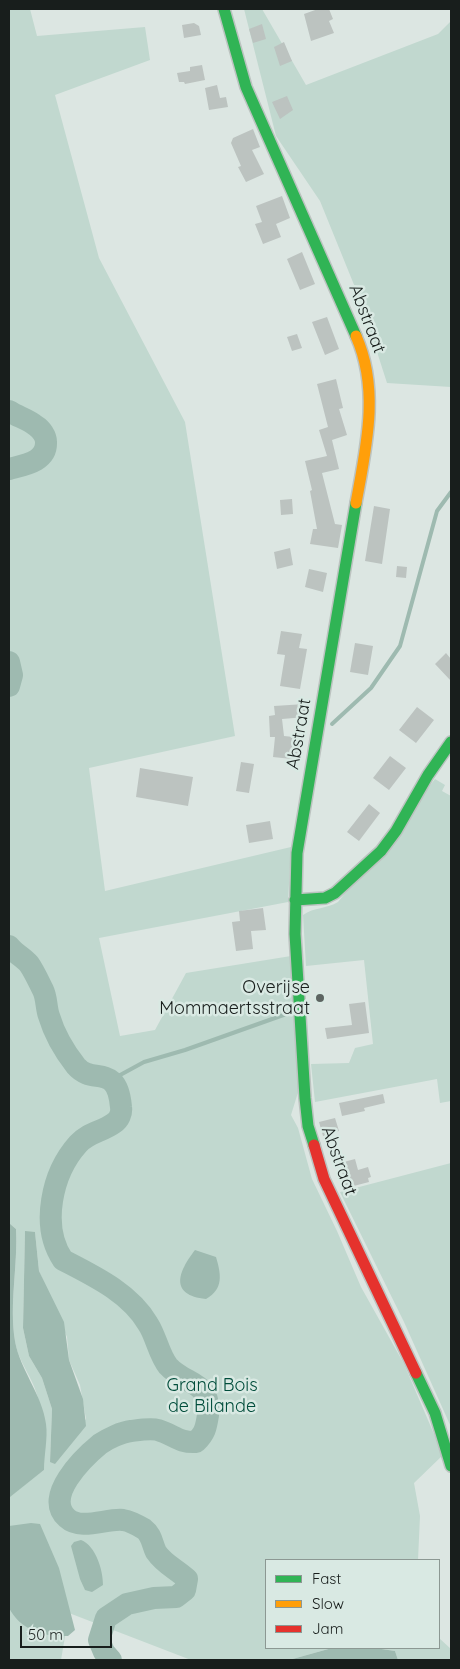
<!DOCTYPE html>
<html>
<head>
<meta charset="utf-8">
<style>
	body { margin:0 }
	#map { position:relative; width:460px; height:1669px; overflow:hidden; background:#dce6e2; font-family:Quicksand,sans-serif }
	canvas { display:block }
	.frame { position:absolute; inset:0; border:10px solid #181e1c; pointer-events:none }
	.legend { position:absolute; left:265px; top:1559px; width:175px; height:90px; box-sizing:border-box; background:#d9e9e3; border:1px solid #8c9893; margin:0; padding:6px 9px; list-style:none; font-size:15px; color:#181e1c }
	.legend li { display:flex; align-items:center; gap:10px; height:25px }
	.legend b { width:25px; border:1px solid #8c9893 }
	.scale { position:absolute; left:20px; top:1626px; width:92px; height:22px; box-sizing:border-box; border:2px solid #181e1c; border-top:0; padding-left:6px; font-size:15px; line-height:18px; white-space:nowrap; color:#181e1c; -webkit-text-stroke:4px #d9e9e3; paint-order:stroke }
</style>
</head>
<body>
<div id="map">
<canvas width="460" height="1669"></canvas>
<div class="frame"></div>
<ul class="legend">
<li><b style="height:6px;background:#30b455"></b>Fast</li>
<li><b style="height:6px;background:#ff9f0a"></b>Slow</li>
<li><b style="height:6px;background:#e5322d"></b>Jam</li>
</ul>
<div class="scale">50 m</div>
</div>
<script>
const ctx = document.querySelector('canvas').getContext('2d');
ctx.lineJoin = 'round';
function fillPath(path, color) { ctx.fillStyle = color; ctx.fill(path, 'evenodd'); }
function strokePath(path, color, width, dash) { ctx.strokeStyle = color; ctx.lineWidth = width; ctx.lineCap = dash ? 'butt' : 'round'; ctx.setLineDash(dash || []); ctx.stroke(path); }
function label(font, color, halo, rows, align = 'center') {
  ctx.font = font + ' Quicksand,sans-serif'; ctx.lineWidth = 5; ctx.setLineDash([]); ctx.textBaseline = 'middle'; ctx.strokeStyle = halo; ctx.fillStyle = color; for (const [text, x, y, turn = 0] of rows) {
    ctx.save(); ctx.translate(x, y); ctx.rotate((+turn || 0) * Math.PI / 180); ctx.textAlign = isNaN(turn) ? turn : align; if (halo) ctx.strokeText(text, 0, 0); ctx.fillText(text, 0, 0); ctx.restore();
  }
}
fillPath(new Path2D(`
	M9,9H30L37,36L145,27L150,60L55,95L99,258L185,422L235,736L89,768L105,891L291,847L288,902L99,938L120,1036L155,1030L186,973L291,956L300,1086L291,1115L298,1128L312,1179L337,1231L361,1287L404,1364L443,1455L414,1483L420,1516L418,1560H266V1648H332L289,1660H191L69,1613L61,1660H9V1497L44,1470C44,1446 44,1421 38,1398C33,1377 18,1362 15,1341C9,1304 18,1266 16,1229L9,1223ZM25,1232H35L39,1271L67,1337L69,1360L80,1385L86,1419L50,1462L52,1409L42,1378L29,1356L23,1328Z
	M244,9H262L306,85L438,34L451,21V387L387,383L361,302L320,201L276,136Z
	M435,779L445,785L442,791L451,796V1101L440,1103L437,1079L315,1102L311,1064L349,1063L355,1048L373,1044L364,960L306,966L303,915C314,907 327,909 338,902Z
	M451,1163V1427L404,1322L340,1192Z
	M439,1638L451,1649V1660H398L395,1651L375,1648H439Z`), '#c1d8cf');
fillPath(new Path2D(`
	M9,1223L16,1229C18,1266 9,1304 15,1341C20,1370 42,1394 46,1424C48,1438 44,1455 44,1470L10,1497Z
	M25,1231L35,1232L39,1271L64,1322L69,1360L83,1399L86,1426L55,1464L50,1462L52,1409L42,1378L29,1356L23,1328Z
	M195,1250L216,1257C221,1274 224,1289 206,1299C169,1295 178,1272 195,1250Z
	M31,1523L40,1524L59,1568L75,1630L68,1636C45,1637 21,1631 9,1608C6,1602 9,1538 9,1526Z
	M81,1540C96,1546 103,1570 103,1585L92,1592L85,1590L80,1579L71,1546L74,1542Z
	M332,1648H375L395,1651L398,1660H289Z`), '#9ebab0');
strokePath(new Path2D(`
	M332,724L371,688L400,646L437,511L451,492
	M111,1080L144,1062L185,1050L289,1013`), '#9ebab0', 4);
strokePath(new Path2D(`
	M9,411C18,417 28,419 36,426C41,429 46,436 46,442C47,462 24,465 9,469
	M9,662L12,675L9,686
	M9,946C14,953 23,957 29,964C34,971 39,982 43,990C47,998 46,1008 49,1016C54,1033 65,1052 76,1066C93,1086 117,1062 121,1107C122,1113 119,1120 114,1123C102,1132 89,1132 78,1144C52,1173 40,1226 63,1260C94,1276 130,1293 148,1324C156,1336 159,1355 168,1366C186,1386 211,1380 208,1415C206,1428 205,1433 196,1442C179,1443 174,1435 158,1430C151,1428 139,1430 131,1431C122,1432 107,1439 100,1444C83,1458 43,1497 67,1518C81,1531 107,1518 123,1520C129,1521 139,1526 144,1529C152,1535 152,1544 156,1552C164,1564 176,1569 187,1579L185,1590L176,1597L154,1598L127,1604L106,1618L99,1640L104,1652L111,1660`), '#9ebab0', 22);
fillPath(new Path2D(`
	M318,9H329L333,19L329,21L334,33L311,41L304,14Z
	M194,23L199,26L201,35L184,38L182,25Z
	M262,24L266,39L253,43L249,29Z
	M284,42L292,61L280,66L274,47Z
	M202,65L205,80L185,84L184,82H179L177,73L190,71V67Z
	M217,85L220,98L226,97L228,107L209,110L205,88Z
	M287,96L293,110L280,119L272,102Z
	M253,129L260,147L252,150L264,174L246,182L238,167L241,166L231,143L233,138Z
	M282,196L290,218L276,224L281,237L263,244L255,224L262,222L256,206Z
	M302,252L315,284L300,290L287,259Z
	M327,317L339,349L325,355L312,322Z
	M297,334L302,348L292,351L287,337Z
	M336,379L343,408L339,409L347,435L332,440L339,469L322,473L335,524L342,525L338,548L310,544L313,529H317L310,491L312,490L305,461L327,456L319,430L328,427L317,384Z
	M292,499L293,514L281,515L280,500Z
	M374,506L390,509L382,564L365,561Z
	M290,548L293,565L277,569L274,552Z
	M397,566L407,567L406,578L396,577Z
	M309,569L327,573L323,592L305,587Z
	M281,631L302,634L299,648L307,649L300,689L280,686L285,655L277,654Z
	M355,643L373,646L368,675L350,672Z
	M446,653L451,659V681L435,664Z
	M305,704L306,717L282,719L284,736L303,738L301,760L273,757L275,737H270L269,716L275,715L274,706Z
	M417,707L434,720L416,743L399,730Z
	M390,756L406,768L389,790L373,778Z
	M241,762L254,764L249,793L236,791Z
	M140,768L193,777L188,806L136,797Z
	M369,804L380,813L359,841L347,832Z
	M270,821L273,839L249,843L246,825Z
	M263,908L266,930L251,931L253,949L236,951L232,922L240,921L239,911Z
	M365,1002L369,1033L327,1039L325,1028L352,1025L349,1004Z
	M383,1094L385,1103L364,1108L365,1111L342,1116L339,1103Z
	M335,1118L339,1131L323,1136L319,1122Z
	M355,1159L358,1170L368,1167L371,1177L368,1178L369,1182L346,1188L340,1163Z`), '#bcc3c0');
const fast = new Path2D(`
	M224,9L246,87L356,336
	M295,900L325,898L335,893L381,851L396,831L428,775L451,742
	M314,1145L308,1126L305,1098L295,934L297,853L356,503
	M416,1373L435,1413L451,1466`);
const slow = new Path2D(`
	M356,503C366,448 380,390 356,336`);
const jam = new Path2D(`
	M314,1145L324,1179L416,1373`);
strokePath(fast, '#bcc3c0', 14);
strokePath(slow, '#bcc3c0', 14);
strokePath(jam, '#bcc3c0', 14);
strokePath(fast, '#30b455', 11);
strokePath(slow, '#ff9f0a', 11);
strokePath(jam, '#e5322d', 11);
for (const [x, y, r, color] of [
	[320,998,5,"#5d6461"]
]) { const dot = new Path2D(); dot.arc(x, y, r, 0, 2 * Math.PI); ctx.fillStyle = color; ctx.fill(dot); strokePath(dot, '#d9e9e3', 2); }
label('18px', '#181e1c', '#d9e9e3', [
	["Abstraat",367,319,69],
	["Abstraat",299,734,-80],
	["Abstraat",339,1161,70]
]);
label('18px', '#181e1c', '#d9e9e3', [
	["Overijse",310,988],
	["Mommaertsstraat",310,1009]
], 'right');
label('18px', '#004d3b', '#d9e9e3', [
	["Grand Bois",212,1386],
	["de Bilande",212,1407]
]);
</script>
</body>
</html>
